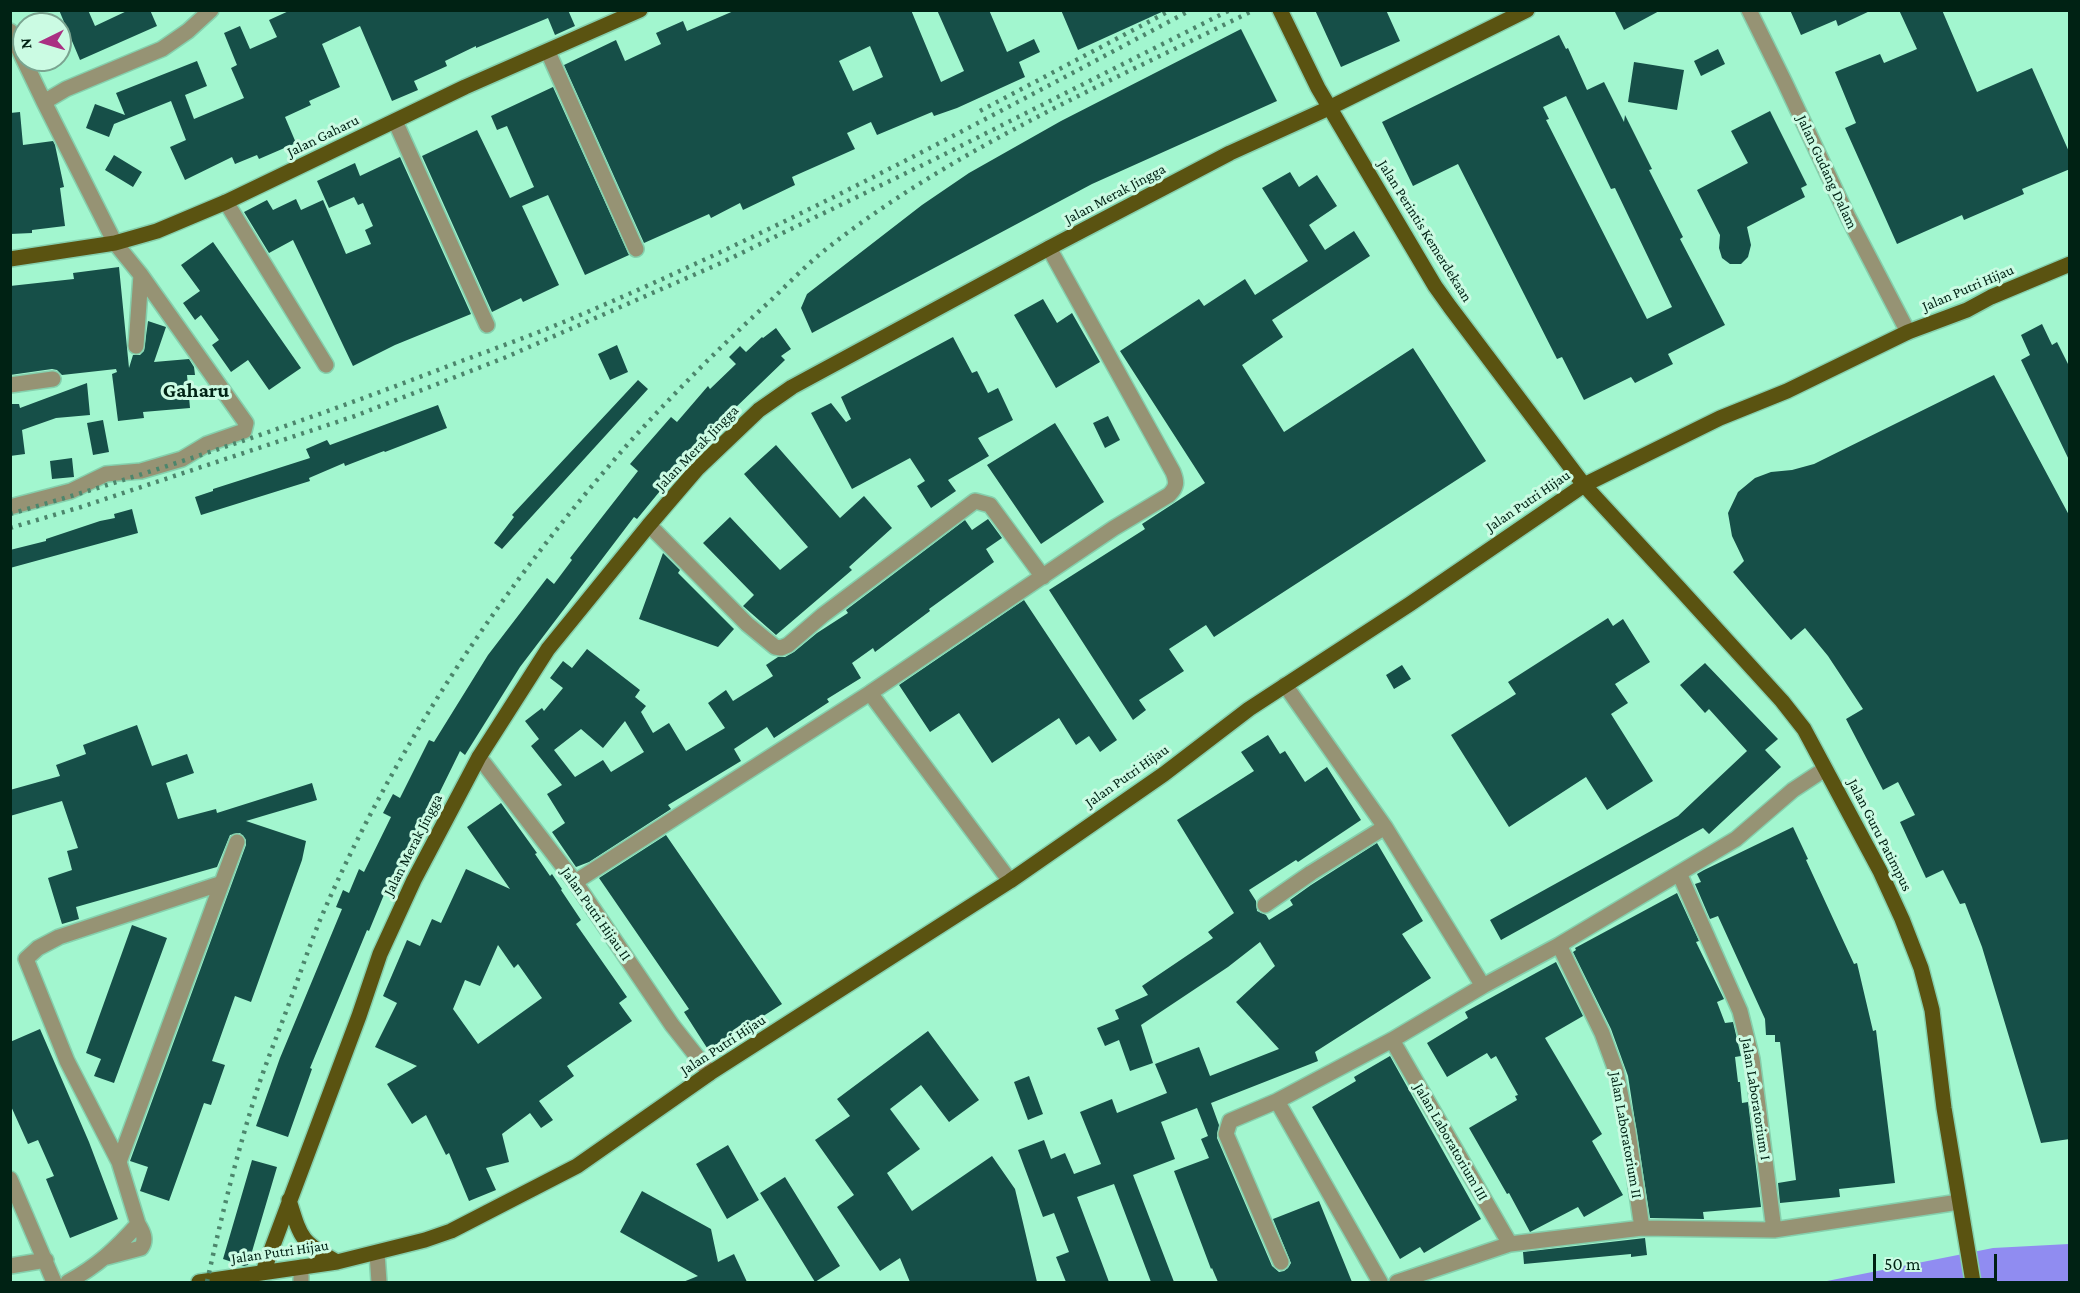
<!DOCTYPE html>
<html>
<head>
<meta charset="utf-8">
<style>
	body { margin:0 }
	#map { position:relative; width:2080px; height:1293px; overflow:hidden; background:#a2f6cf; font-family:"Crimson Pro",serif }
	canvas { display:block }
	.frame { position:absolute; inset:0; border:12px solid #002214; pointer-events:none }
	.north { position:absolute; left:12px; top:12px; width:60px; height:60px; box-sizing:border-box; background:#cbfbe3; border:2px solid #7aa490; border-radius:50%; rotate:265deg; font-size:16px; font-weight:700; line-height:24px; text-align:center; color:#002214 }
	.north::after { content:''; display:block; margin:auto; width:21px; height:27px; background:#aa3083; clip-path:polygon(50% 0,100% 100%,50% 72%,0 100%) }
	.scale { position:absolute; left:1873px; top:1254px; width:124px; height:27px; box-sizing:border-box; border:3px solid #002214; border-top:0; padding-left:8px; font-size:18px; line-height:21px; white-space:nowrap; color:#002214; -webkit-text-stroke:4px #cbfbe3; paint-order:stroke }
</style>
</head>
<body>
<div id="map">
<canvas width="2080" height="1293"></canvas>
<div class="frame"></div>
<div class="north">N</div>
<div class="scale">50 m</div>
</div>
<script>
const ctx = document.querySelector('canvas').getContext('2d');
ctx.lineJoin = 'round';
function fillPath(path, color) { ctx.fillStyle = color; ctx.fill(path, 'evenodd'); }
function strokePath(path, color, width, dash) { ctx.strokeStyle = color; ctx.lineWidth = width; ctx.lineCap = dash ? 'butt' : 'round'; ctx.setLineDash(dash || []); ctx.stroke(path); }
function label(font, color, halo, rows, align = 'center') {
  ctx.font = font + ' "Crimson Pro",serif'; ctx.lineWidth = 6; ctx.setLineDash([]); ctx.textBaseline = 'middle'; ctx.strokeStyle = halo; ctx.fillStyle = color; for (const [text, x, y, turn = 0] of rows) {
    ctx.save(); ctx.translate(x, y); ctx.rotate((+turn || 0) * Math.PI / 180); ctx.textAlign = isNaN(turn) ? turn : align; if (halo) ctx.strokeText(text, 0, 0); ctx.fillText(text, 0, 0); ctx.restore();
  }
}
fillPath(new Path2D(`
	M2069,1244V1282H1822L1993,1248Z`), '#908cf1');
fillPath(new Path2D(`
	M59,10H88L95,26L129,10H150L157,26L80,60Z
	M291,10H568L575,26L555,35L548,18L476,48V46L445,61L447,66L414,81L418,90L392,101L360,26L322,44L340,87L309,101L311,105L285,117L296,143L259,159L257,155L235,164L232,157L185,180L170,147L186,140L171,101L114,124L109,137L86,128L95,104L125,115L116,93L197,61L207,86L185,95L194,119L244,98L231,68L237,65L224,33L240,26L250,49L277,37L269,20Z
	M736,10H911L941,82L964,71L937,10H989L1007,52L1034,39L1040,52L1019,62L1025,77L957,108L934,116L932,112L877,135L871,122L847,133L855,149L792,177L795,185L743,210L740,203L711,218L709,214L644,243L564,65L616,40L625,61L661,44L656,33L683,21L687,31ZM870,46L883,77L853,91L839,61Z
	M1061,10H1166L1078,50Z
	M1315,10H1386L1400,41L1341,67Z
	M1614,10H1661L1624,30Z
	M1790,10H1872L1838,26L1836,20L1801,35Z
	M1899,10H1942L1977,92L2032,68L2070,154V169L2022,189L2024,194L1964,220L1962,215L1897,244L1845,128L1856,123L1835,72L1880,54L1884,63L1917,49Z
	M1241,29L1277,101L1092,184L812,333L801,308L807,294L922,205L969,173L1061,121Z
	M1559,35L1566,49L1568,48L1587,90L1604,82L1624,122L1625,115L1652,169L1649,170L1683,237L1680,239L1725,325L1668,354L1673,364L1635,383L1631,377L1584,400L1562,357L1557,359L1458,164L1413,186L1382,122ZM1566,96L1611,189L1615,188L1672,307L1647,319L1546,120L1549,119L1543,107Z
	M1718,49L1725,64L1701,76L1694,61Z
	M1634,62L1684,70L1677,110L1628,102Z
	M553,87L629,255L585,275L548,195L522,206L559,285L523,302L521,298L492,312L422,156L477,130L510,198L534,187L507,126L497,130L491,116Z
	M1770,111L1807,185L1801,188L1805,197L1747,227L1751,245L1748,257L1741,264H1730L1722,258L1719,248L1720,235L1697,190L1748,163L1731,131Z
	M20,112L23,145L53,141L55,145L64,187L60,188L65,226L32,230V233L10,234V113Z
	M114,155L142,172L133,187L105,170Z
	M400,157L471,314L395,345L353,366L293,240L269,253L244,212L267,200L273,210L296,199L301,210L323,200L346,254L371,244L365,230L373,226L363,203L358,205L354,197L329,208L317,181L355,163L360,176Z
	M1290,172L1299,187L1317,175L1337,206L1309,225L1325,250L1354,231L1370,256L1272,320L1283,337L1242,365L1284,432L1413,348L1486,461L1214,637L1206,625L1169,649L1184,671L1139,700L1146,710L1133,720L1049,590L1145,529L1142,524L1205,483L1120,351L1199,299L1204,306L1245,279L1255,295L1308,261L1262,188Z
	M213,242L301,368L269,390L248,360L231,372L212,345L219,340L201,315L195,320L183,303L200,291L181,265Z
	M119,267L129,368L133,355H140L144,351L148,321L166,327L154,362L189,359L194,367L195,375H187L190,408L143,412L144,418L118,421L112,374L117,372L116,369L62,375L57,370L52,369L10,375V286L74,279L73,273Z
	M1043,299L1057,323L1072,313L1100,362L1056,388L1014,315Z
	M2042,324L2052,345L2057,342L2070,368V462L2021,360L2030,355L2021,335Z
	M776,328L791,349L781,356L785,360L732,411L663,493L660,491L637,519L634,517L520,667L465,755L460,751L395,883L390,880L369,931L367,930L310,1068L312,1069L288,1137L256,1126L280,1058L342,909L336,907L343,890L349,893L359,869L364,872L391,817L383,813L393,794L400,798L429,740L434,742L488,655L547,578L554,584L572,560L570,558L638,471L630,464L671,417L677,422L708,386L710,389L736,364L729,357L740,346L746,352L762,337L763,338Z
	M953,337L972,373L977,371L988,393L998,388L1013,420L978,438L989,456L948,480L956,491L931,508L917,486L925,481L910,458L852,489L811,413L831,403L846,422L851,419L841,397Z
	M617,345L628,372L610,380L598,354Z
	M1994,375L2070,517V1139L2041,1143L1982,947L1965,903L1960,904L1943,870L1926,878L1900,822L1915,815L1898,782L1883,790L1846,719L1863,709L1828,656L1805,628L1791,640L1733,572L1744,561L1732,536L1728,513L1738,492L1755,478L1771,472L1792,470L1814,464Z
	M638,380L648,389L502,549L494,543L514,517L512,515Z
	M87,383L90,415L56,418L22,430L25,454L10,456V404H19L20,408Z
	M438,405L447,428L385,452L384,451L345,466L344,463L309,478L310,481L201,515L195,497L213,491V489L310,458L306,449L327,440L330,445Z
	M1108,416L1120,440L1105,448L1093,423Z
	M103,420L109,452L93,455L87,423Z
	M1055,423L1104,502L1041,544L987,465Z
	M776,445L840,518L864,496L892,528L849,567L852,570L776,635L743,606L754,595L703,543L730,517L780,570L808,547L744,474Z
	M72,458L74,477L52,479L50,461Z
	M132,509L138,533L10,568V550L46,541V539L100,521L115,518L114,514Z
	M988,519L1002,538L986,549L994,562L929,609L930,611L875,652L873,648L852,663L861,678L827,699L829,702L774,738L767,727L734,749L741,761L668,805L671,809L589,862L576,867L552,832L565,823L547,794L562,785L531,746L539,739L525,721L542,708L544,711L563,688L550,678L563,661L572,668L587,649L640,690L635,697L646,706L641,712L653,733L669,723L686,751L725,728L708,703L726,690L733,701L773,676L766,665L778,657H785L794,652L817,633L848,613L846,610L965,520L972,530ZM625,721L644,752L611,772L603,760L575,777L554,750L581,729L603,748Z
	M663,553L680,570L678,573L734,629L718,647L639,619Z
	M1024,600L1117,740L1100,752L1089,736L1076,745L1059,718L992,763L959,713L930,732L899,685Z
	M1608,618L1613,626L1623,619L1650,662L1615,684L1628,703L1611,714L1653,781L1607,810L1586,777L1509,827L1451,735L1516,694L1508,682Z
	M1705,663L1778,739L1765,750L1781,767L1709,834L1703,828L1501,940L1490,920L1678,816L1747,751L1709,709L1705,713L1680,685Z
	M1402,665L1411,679L1394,689L1386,675Z
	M137,725L152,766L187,754L194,773L166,783L178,819L216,809L217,813L312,783L317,800L246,821L306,841L302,860L251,1002L235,996L212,1061L225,1065L211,1105L204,1103L169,1201L140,1191L148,1167L130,1161L246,845V840L240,833L230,835L217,867L76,907L79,919L62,924L48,878L72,870L67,851L78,848L62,801L10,816V790L60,776L56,765L86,754L83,745Z
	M1268,735L1280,754L1285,751L1305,782L1327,767L1361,820L1298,862L1296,860L1249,890L1256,901L1257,911L1266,915L1269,920L1293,905L1290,900L1311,885L1377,843L1423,921L1402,934L1431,978L1315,1052L1318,1061L1211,1103L1219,1125L1217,1138L1272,1266L1279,1272L1284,1271L1288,1268L1291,1263L1273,1219L1319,1201L1352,1282H1218L1212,1268L1211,1269L1174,1171L1209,1158L1201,1139L1208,1136L1197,1108L1161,1122L1175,1159L1133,1175L1174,1282H1151L1114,1184L1077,1197L1109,1282H1066L1056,1257L1069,1252L1054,1213L1043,1217L1018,1150L1044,1140L1051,1159L1065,1153L1074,1174L1101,1164L1080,1112L1112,1099L1117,1113L1167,1093L1155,1064L1199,1047L1210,1076L1279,1049L1236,1002L1275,966L1260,942L1228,967L1141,1025L1153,1063L1130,1071L1119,1040L1105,1046L1097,1028L1119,1019L1115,1010L1148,995L1142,986L1213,938L1208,932L1234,913L1177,820L1254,771L1241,752Z
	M501,803L537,853L535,854L550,876L552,874L562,889L561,890L581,920L576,924L627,997L619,1003L632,1021L567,1066L574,1076L539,1101L553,1120L541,1128L530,1113L502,1134L509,1162L486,1168L496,1190L469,1201L449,1153L446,1155L426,1115L412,1124L387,1084L417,1066L375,1047L397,1003L383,996L407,940L420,946L432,919L441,923L466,869L510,889L467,827ZM498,945L514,968L518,964L542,998L478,1044L453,1009L465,980L480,986Z
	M1793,827L1808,859L1806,860L1854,964L1857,963L1873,1031L1876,1030L1895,1183L1839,1189L1840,1197L1780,1203L1778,1183L1796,1180L1780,1042H1775V1035H1766L1765,1019L1718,916L1710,919L1695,884L1701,882L1697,874L1704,870Z
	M666,835L782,1004L709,1051L684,1012L689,1009L599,878Z
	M1677,893L1699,941L1696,942L1724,999L1717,1002L1725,1023L1733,1022L1741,1056L1735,1057L1738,1082H1740L1742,1103L1748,1102L1761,1207L1703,1212L1704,1219L1650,1218L1628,1076L1611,1029L1573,952L1576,950L1575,948Z
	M132,925L167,938L114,1083L94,1076L101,1059L86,1053Z
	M1556,962L1583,1016L1545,1038L1602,1134L1592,1141L1623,1195L1584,1217L1578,1207L1530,1232L1509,1193L1507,1194L1469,1128L1517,1100L1515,1096L1518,1095L1496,1056L1491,1059L1487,1053L1447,1077L1427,1043L1468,1018L1465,1012Z
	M40,1029L89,1142L118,1219L70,1238L46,1179L54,1176L38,1140L28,1144L10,1104V1042Z
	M928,1031L979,1100L949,1122L921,1085L890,1109L920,1149L887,1173L912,1211L992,1156L1015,1189L1037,1282H910L900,1258L880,1271L837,1207L854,1195L815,1140L850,1116L837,1099Z
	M1390,1056L1481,1219L1424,1253L1420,1247L1400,1259L1312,1107L1356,1081L1354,1077Z
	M1029,1076L1043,1114L1028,1120L1014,1082Z
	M728,1145L759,1200L727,1219L696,1164Z
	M252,1160L277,1167L248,1265L244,1266L223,1259Z
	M785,1177L840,1266L815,1282L760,1193Z
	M642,1191L711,1229L718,1262L734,1254L747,1282H683L698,1276L620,1232Z
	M1645,1238L1647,1255L1631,1257V1254L1524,1264L1523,1252Z`), '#164f48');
const street = new Path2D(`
	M1749,10L1785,83L1848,217L1908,332
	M10,31L44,102L115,243L141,275L246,423L244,431L207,444L182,459L141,471L106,474L71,491L10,507
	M548,52L636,249
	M44,102L66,89L162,49L188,31L211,10
	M395,121L487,325
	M226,202L326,365
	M136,346L141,275
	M10,385L53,379
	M649,525L747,624L775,647L781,648L788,645L823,615L975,501L990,505L1043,577
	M1285,685L1385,827L1483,986
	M870,693L1010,881
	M479,757L575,882L672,1025L710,1073
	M1679,873L1740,1011L1752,1059L1774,1230
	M575,882L870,693L1114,528L1169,495C1177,487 1177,482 1173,472L1049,248
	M1265,905L1311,873L1385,827
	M1559,945L1602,1033L1616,1071L1628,1132L1642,1228
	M1392,1040L1510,1244
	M1277,1101L1380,1282
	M119,1162L237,842
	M10,1179L54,1282
	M377,1253L379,1282
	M107,1257L141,1248C147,1240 143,1232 138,1224L119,1162L67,1061L26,959L38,948L59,937L222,883
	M1281,1262L1226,1134L1230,1121L1277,1101L1392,1040L1483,986L1559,945L1736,839L1793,790L1825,769
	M10,1266L46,1260
	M68,1282C97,1266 116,1249 138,1224
	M301,1282V1267
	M1397,1282L1510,1244L1642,1228L1774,1230L1959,1202`);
const primary = new Path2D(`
	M1280,10L1318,88L1435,286L1450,307L1584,485L1680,589L1782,701L1804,729L1880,871L1902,919L1921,968L1932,1010L1944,1108L1973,1282
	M10,259L115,243L157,231L226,202L465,87L640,10
	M289,1200C301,1239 301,1242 337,1262
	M263,1272L359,1016L380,954L414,880L479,757L548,649L649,525L697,469L759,410L792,387L1049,248L1230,153L1329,108L1527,10
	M199,1282L337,1262L425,1240L451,1231L577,1166L710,1073L1010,881L1164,774L1249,709L1410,604L1584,485L1720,418L1787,391L1908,332L1967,310L1991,297L2070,264`);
strokePath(street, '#85d0ad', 18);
strokePath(primary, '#85d0ad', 18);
strokePath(street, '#969374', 15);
strokePath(primary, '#5a5311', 15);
strokePath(new Path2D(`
	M980,111L1171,10
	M10,514C160,471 306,421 451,365C493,349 536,334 578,316C788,227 989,117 1191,10
	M10,528L81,507L355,416L504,358L721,263L933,160L1230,10
	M207,1282C221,1218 237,1153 257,1090C267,1060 279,1031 290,1001C300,974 309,947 320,920C395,746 503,586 628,444C673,394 719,348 768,303C787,285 805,266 825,250C954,148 1108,83 1254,10`), '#4c866c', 4.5, [3, 6]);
label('15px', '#002214', '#cbfbe3', [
	["Jalan Gaharu",323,136,-26],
	["Jalan Gudang Dalam",1827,172,65],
	["Jalan Merak Jingga",1115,194,-28],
	["Jalan Perintis Kemerdekaan",1425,231,58],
	["Jalan Putri Hijau",1968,288,-23],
	["Jalan Merak Jingga",697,448,-46],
	["Jalan Putri Hijau",1528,501,-34],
	["Jalan Putri Hijau",1127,776,-35],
	["Jalan Guru Patimpus",1880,835,63],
	["Jalan Merak Jingga",413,845,-63],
	["Jalan Putri Hijau II",596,914,55],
	["Jalan Putri Hijau",723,1045,-33],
	["Jalan Laboratorium I",1756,1099,81],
	["Jalan Laboratorium II",1626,1135,80],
	["Jalan Laboratorium III",1451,1142,60],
	["Jalan Putri Hijau",280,1252,-8]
]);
label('bold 21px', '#002214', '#cbfbe3', [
	["Gaharu",196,391]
]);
</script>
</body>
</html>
